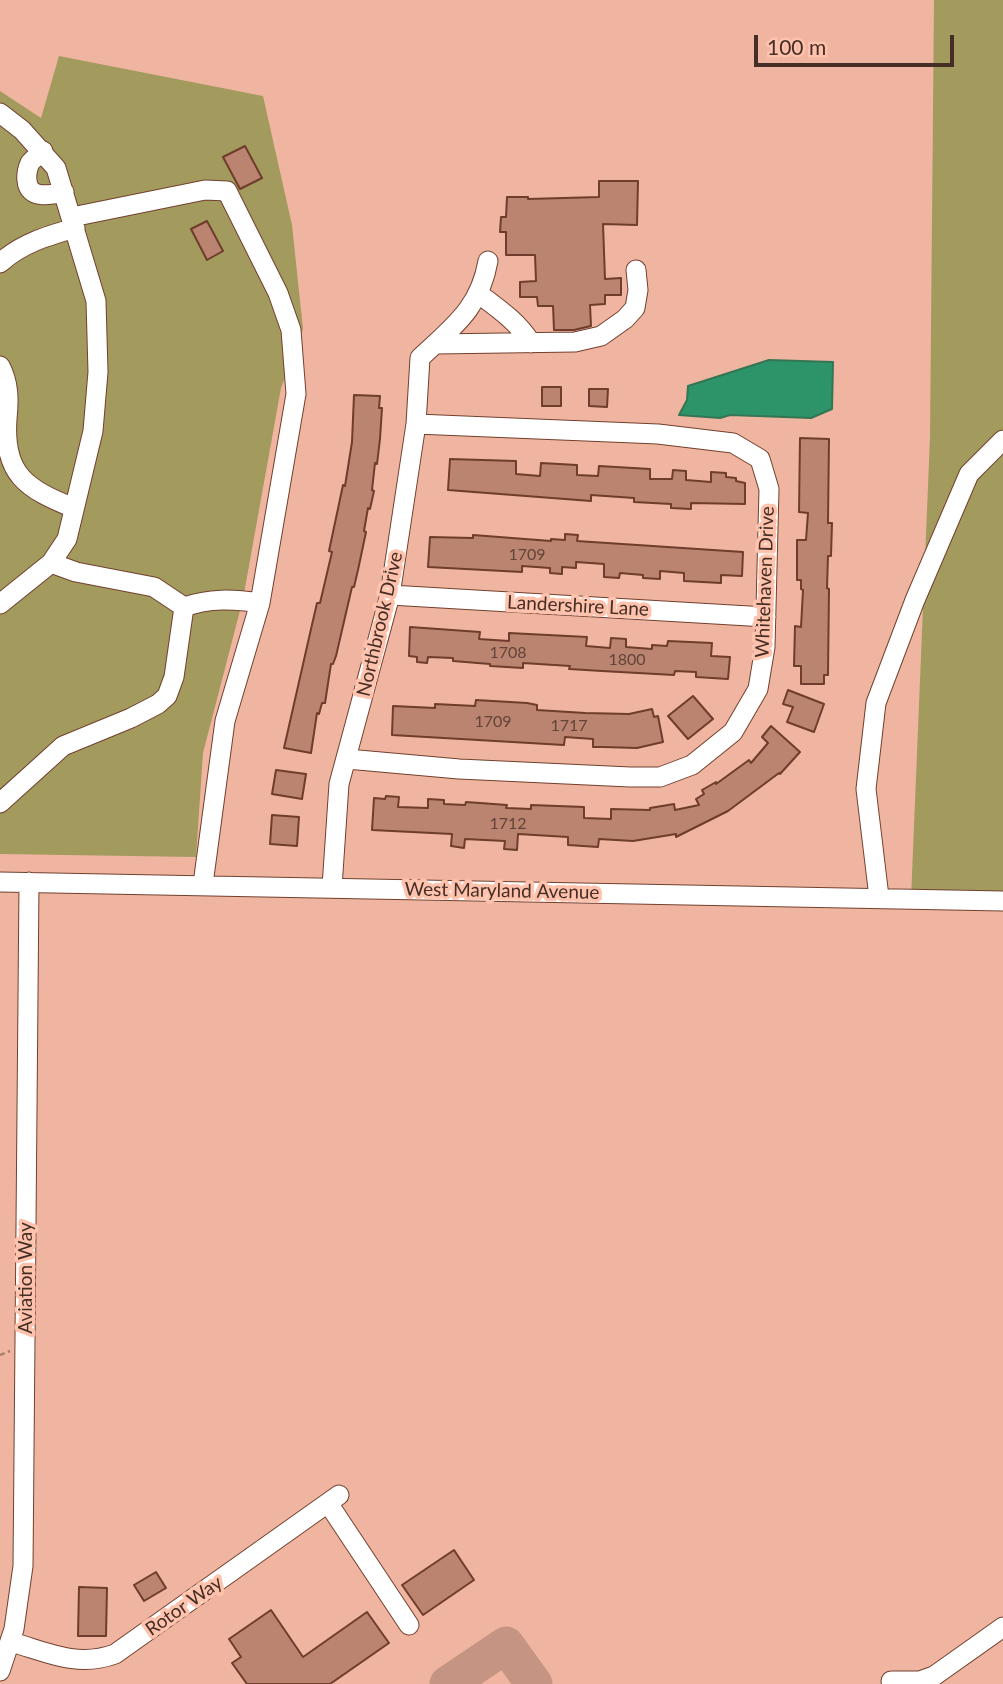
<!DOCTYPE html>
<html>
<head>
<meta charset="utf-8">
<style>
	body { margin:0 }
	#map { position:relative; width:1003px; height:1684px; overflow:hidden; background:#f0b5a0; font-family:Lato,sans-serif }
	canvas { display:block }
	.scale { position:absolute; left:754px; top:35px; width:200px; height:32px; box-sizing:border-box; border:4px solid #452e25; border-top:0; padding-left:9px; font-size:21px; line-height:24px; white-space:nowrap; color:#452e25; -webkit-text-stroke:5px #fec2ad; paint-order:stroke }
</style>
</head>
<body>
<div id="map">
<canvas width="1003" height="1684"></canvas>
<div class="scale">100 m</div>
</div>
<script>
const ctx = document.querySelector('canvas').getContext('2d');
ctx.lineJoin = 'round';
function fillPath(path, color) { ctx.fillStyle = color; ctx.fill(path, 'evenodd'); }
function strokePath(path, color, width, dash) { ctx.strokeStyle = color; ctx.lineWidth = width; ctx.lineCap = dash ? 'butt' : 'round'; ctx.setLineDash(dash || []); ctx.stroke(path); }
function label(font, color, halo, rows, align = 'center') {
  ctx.font = font + ' Lato,sans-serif'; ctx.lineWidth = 7; ctx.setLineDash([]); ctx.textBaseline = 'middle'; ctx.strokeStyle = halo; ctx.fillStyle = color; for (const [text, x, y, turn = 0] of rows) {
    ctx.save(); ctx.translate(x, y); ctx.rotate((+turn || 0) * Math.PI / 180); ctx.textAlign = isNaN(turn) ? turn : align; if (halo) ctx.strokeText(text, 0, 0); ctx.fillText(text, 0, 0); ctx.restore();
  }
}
fillPath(new Path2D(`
	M934,0H1003V901L911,899L930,437Z
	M59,56L263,96L292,225L303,329L281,388L243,599L203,753L196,857L0,854V91L41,118Z`), '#a39a5e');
const water = new Path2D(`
	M769,360L833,362L832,409L811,418L730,415L720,418L679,415L687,400L688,386Z`);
fillPath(water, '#2c9468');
strokePath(water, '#347554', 2);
strokePath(new Path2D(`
	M448,1684L506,1645L534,1684`), '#c69482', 37);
const building = new Path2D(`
	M245,146L262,178L240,189L223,157Z
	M599,181H638L637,225L603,224L605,279L621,278V295H605V304L590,305L591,326L574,330H554L553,306H538L537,297H520V282L536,281L535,255H506V232H500L501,217H506L507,197H528V199L599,197Z
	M207,221L223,251L207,260L191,229Z
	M542,387H561V406H542Z
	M589,389H608L607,407L589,406Z
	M354,395L380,396L379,408H382L380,439L377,464L375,463L372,490L374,491L370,509L368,508L364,531L366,532L358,570L354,587H352L336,656L333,664H331L325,703H322L319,714L317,713L311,753L284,748L311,629L317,603H320L332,552L329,551L343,485L345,486L352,442Z
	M800,438L829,439L828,523H832L831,556H828L827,588L829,589L828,675H824V684H801V666H794L795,626L801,627L803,590L801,589V580H797V540H806L808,513L799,512Z
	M450,459L516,461V474L540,476L541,463L577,465V475L598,476L599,466L650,469V479H672L673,470L686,471V480L711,482V472L726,473V477L736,478V481L745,483V504L691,503V509L671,508V504L634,502V498L591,495V501L448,490Z
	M565,534L578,535L577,541L743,552L742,576L721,575V583L684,581V573L660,571V579L643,578V575L620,573L619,578L604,577V564L576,562V568L562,567V574L550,573V568L522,566V572L428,567L430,537L473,538V535L551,541V539L565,540Z
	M410,627L480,632L479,639L509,641V633L587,637L586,646L610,648L611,638L626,639V647L652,649V645L667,646L668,641L712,643L711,656L730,657L728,679L696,677V672L675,671L674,675L602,671L569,669L570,666L523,663V668L490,666V664L453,661V658L428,657L427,663L417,662V657L409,656Z
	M788,690L824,704L814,732L787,722L793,707L783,704Z
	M693,696L713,719L688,739L668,716Z
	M476,700L527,703L537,705V710L585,713L629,714L652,709L654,717L658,716L663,742L637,748L603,747H593V739L565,737L564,745L392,735L393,706L435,708V704L475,706Z
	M771,726L800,752L780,774L779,773L728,811L676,837V834L633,841L599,839L598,847L568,845V837L518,834L517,850L504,849L505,841L465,839L464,848L451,846L452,834L372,830L374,798L385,799L386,796L399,797L398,807L428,808V799L444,800V804L465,805L466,802L480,803L507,805L506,808L531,809V805L584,807V818L611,819V809L650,810V808L674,804L675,810L699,805L696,799L704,794L702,790L716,782V784L749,760L751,763L768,743L762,737Z
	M276,770L306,774L302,799L272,794Z
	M272,815L299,817L297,846L270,844Z
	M454,1550L474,1580L423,1615L402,1585Z
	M156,1572L166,1588L144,1601L134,1585Z
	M79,1587L107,1588L106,1636H78Z
	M271,1610L303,1657L367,1612L389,1643L330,1684H247L232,1663L241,1657L229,1639Z`);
fillPath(building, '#bb8470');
strokePath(building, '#6e3d2b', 2);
const minor = new Path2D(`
	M0,113L22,130L56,168L96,301L98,372L93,431L67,539L51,563L0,604
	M43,151C39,155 33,159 30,163C28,167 26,175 27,180C28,200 51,195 64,192
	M72,217L205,190L227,191L278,293L291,330L296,394L260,603L225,721L203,884
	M0,263C22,243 47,236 75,228
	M479,294C499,309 518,322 531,343
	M435,344L575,342L601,336L625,319L635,308L638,290L636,270
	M0,366C9,383 9,400 7,419C3,474 26,489 74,508
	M51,563L76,572L154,587L184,607C210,598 233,599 260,603
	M390,595L766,617
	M347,759L459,769L630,777H660L692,765L733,732L758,689L765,647L769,489L760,459L733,443L658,434L416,424
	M0,803L63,746L131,718L158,704L167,696L174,677L184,607
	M0,882L1003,901
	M332,887L339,784L390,595L416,424L420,358C453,327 480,308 488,261
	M879,897L866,789L876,703L915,600L969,474L1003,440
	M328,1503L409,1625
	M11,1642C47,1652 77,1668 115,1654L339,1495
	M0,1671L14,1629L23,1566L29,882
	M891,1681H920L934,1676L1003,1627`);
strokePath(minor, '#72402e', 21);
strokePath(new Path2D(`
	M0,1355L10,1351`), '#aa7e6e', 2.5, [5, 3.5]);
strokePath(minor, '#fff', 19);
label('16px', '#624438', null, [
	["1709",527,555],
	["1708",508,653],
	["1800",627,660],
	["1709",493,722],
	["1717",569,726],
	["1712",508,824]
]);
label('19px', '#452e25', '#fec2ad', [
	["Whitehaven Drive",765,582,-88],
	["Landershire Lane",578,606,3],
	["Northbrook Drive",380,624,-77],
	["West Maryland Avenue",502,891,1],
	["Aviation Way",26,1278,-90],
	["Rotor Way",184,1606,-35]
]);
</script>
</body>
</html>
